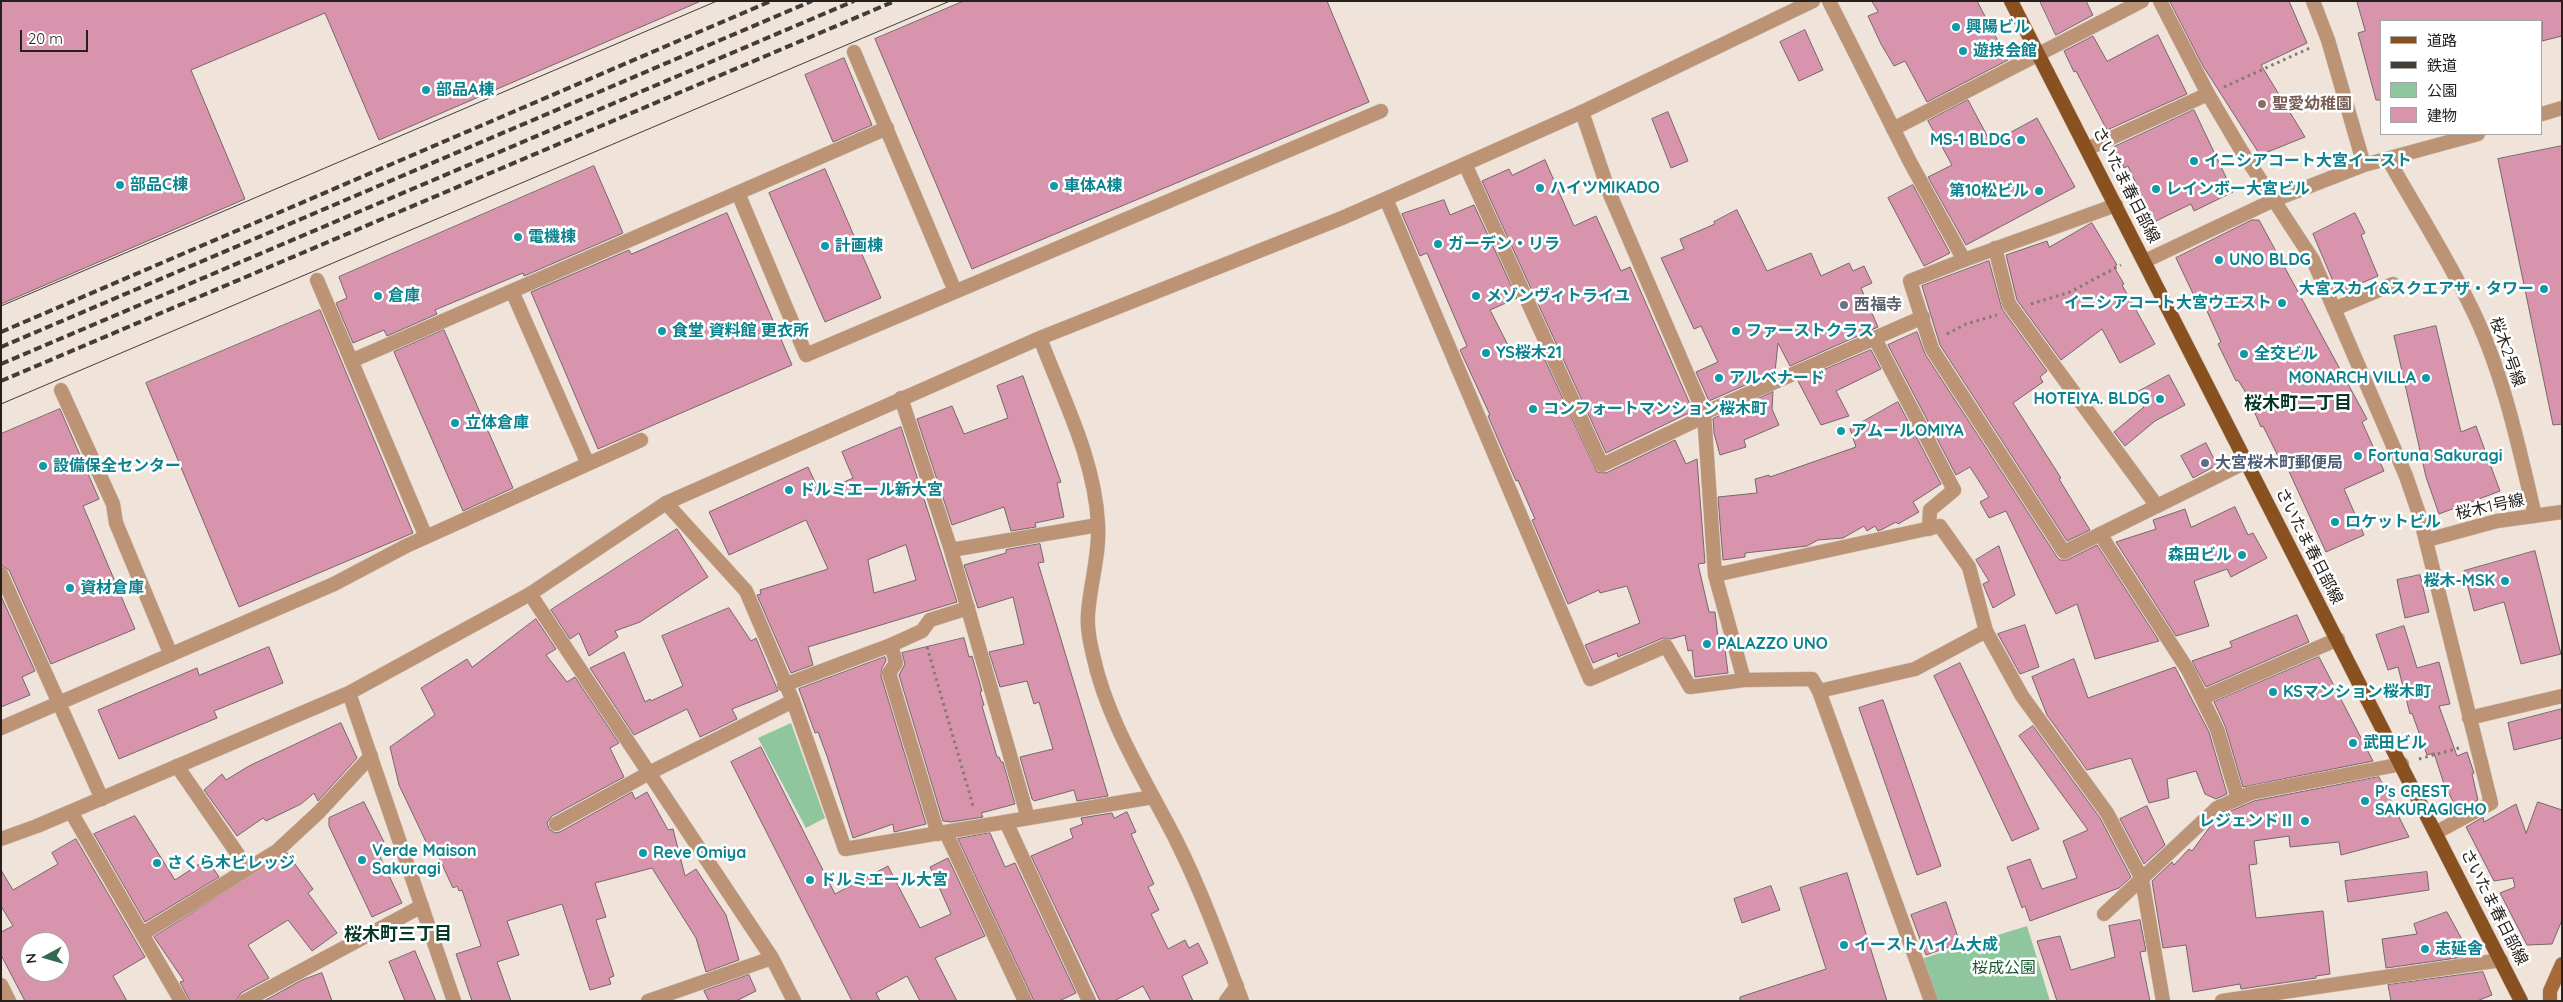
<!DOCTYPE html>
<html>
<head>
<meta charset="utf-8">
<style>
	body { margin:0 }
	#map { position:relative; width:2563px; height:1002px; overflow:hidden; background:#f0e3d9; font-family:Quicksand,"Noto Sans JP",sans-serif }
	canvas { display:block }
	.frame { position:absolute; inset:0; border:2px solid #25201c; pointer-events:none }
	.legend { position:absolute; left:2380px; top:20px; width:162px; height:115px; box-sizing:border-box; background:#fff; border:1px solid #a8a6a4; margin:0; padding:6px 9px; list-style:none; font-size:15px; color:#25201c }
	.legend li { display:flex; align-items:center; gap:10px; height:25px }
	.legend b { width:25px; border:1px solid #a8a6a4 }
	.north { position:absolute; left:20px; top:932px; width:50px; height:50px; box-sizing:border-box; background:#fff; border:1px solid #a8a6a4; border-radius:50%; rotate:264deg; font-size:14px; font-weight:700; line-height:20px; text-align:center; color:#25201c }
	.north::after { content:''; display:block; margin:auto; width:18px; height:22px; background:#336a51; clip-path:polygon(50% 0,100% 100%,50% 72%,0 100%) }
	.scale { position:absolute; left:20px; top:30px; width:68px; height:22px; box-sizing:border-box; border:2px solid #25201c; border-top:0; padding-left:6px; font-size:15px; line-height:18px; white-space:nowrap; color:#25201c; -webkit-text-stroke:4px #fff; paint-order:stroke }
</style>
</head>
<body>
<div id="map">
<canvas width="2563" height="1002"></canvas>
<div class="frame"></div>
<ul class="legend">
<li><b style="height:6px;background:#8a5120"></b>道路</li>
<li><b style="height:6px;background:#433d38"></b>鉄道</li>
<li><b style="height:14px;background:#8fc69e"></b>公園</li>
<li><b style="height:14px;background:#d794ac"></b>建物</li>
</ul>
<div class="north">N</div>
<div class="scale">20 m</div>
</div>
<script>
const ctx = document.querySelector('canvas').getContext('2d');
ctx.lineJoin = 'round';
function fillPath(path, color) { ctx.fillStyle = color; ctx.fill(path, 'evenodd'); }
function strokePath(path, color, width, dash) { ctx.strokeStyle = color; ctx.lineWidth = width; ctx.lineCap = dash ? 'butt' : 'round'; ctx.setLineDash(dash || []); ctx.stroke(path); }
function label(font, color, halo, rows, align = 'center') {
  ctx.font = font + ' Quicksand,"Noto Sans JP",sans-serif'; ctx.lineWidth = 5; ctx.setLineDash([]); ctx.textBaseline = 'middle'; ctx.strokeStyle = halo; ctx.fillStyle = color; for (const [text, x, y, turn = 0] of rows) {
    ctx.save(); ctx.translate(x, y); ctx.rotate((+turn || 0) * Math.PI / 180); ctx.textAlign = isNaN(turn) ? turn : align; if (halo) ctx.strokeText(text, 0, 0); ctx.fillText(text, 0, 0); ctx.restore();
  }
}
fillPath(new Path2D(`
	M791,723L825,818L806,828L758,738Z
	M2027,926L2050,1001H1936L1921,959Z`), '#8fc69e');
const building = new Path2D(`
	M1,1H701L379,140L325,13L191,70L245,199L1,304Z
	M964,1H1327L1369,102L972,269L875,39Z
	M1872,1H1977L2008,60L1927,102L1905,61L1894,66L1881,44L1868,16L1878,12Z
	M2040,1H2086L2093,15L2056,35Z
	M2170,1H2289L2307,43L2261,65L2305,137L2260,155L2203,66Z
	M2357,1H2562V36L2542,41V21H2382V100H2376L2358,33L2365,31Z
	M1805,30L1823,70L1799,81L1780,42Z
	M2158,35L2187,94L2107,130L2076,71L2074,72L2064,51L2093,36L2107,61Z
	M844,58L872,125L833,142L805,75Z
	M1968,100L1991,143L2037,118L2075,187L1966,245L1928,177L1952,165L1928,121Z
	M2194,110L2233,192L2194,211L2191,204L2154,222L2128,166L2124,168L2114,147Z
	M1668,112L1688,161L1671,168L1652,119Z
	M2562,146V424L2553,425L2498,159Z
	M1545,160L1574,226L1596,216L1621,271L1630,267L1693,411L1606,453L1482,181L1509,169L1512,175Z
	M594,166L623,233L524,276L523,273L435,310L437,314L387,336L384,330L353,343L336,303L347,298L339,277Z
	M825,169L881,298L825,322L769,193Z
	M1913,185L1950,253L1924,266L1888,198Z
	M1444,200L1450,215L1474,205L1517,298L1490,310L1513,355L1538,345L1597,472L1606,473L1675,440L1686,464L1697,459L1705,563L1698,564L1709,612H1715L1718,638L1723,637L1724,641L1728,673L1695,677L1692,650L1688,651L1685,635L1671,639L1663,638L1618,657L1617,653L1593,663L1585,645L1640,623L1627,586L1600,593L1599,590L1568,604L1532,520L1535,519L1518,480L1516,481L1488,416L1490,415L1460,350L1467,346L1427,253L1420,256L1402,214Z
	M1737,210L1767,271L1811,253L1821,276L1849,263L1853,271L1864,266L1872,283L1861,288L1878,327L1790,366L1778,343L1775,372L1709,401L1696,372L1718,362L1701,326L1694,329L1661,258L1684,249L1680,239L1715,224L1714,222Z
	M727,213L792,365L598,449L531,292L629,250L631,254Z
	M2355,213L2365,233L2361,235L2378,276L2338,293L2313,234Z
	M2252,220H2259L2367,419L2362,422L2384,471L2344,489L2364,535L2326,552L2281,454L2278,456L2263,426L2261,427L2246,393L2238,380L2236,381L2218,344L2221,342L2202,300L2197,302L2176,258Z
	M2092,223L2117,265L2114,267L2124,284L2122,285L2155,344L2120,363L2102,329L2061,360L2017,300L2006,255L2047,241L2049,247Z
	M1989,261L2002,309L2047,371L2040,377L2043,382L2013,403L2061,478L2059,479L2090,530L2067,541L1940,345L1922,286Z
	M320,310L413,533L239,607L146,383Z
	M2436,326L2461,432L2476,426L2500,491L2439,514L2426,477L2394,336Z
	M444,330L513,488L463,511L394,352Z
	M1917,332L1925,354L2057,557L2060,560H2067L2097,545L2159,641L2095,659L2077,604L2056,614L2006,511L1989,518L1980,502L1989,497L1970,467L1956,475L1888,345Z
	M1871,350L1881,369L1836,391L1849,416L1821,425L1798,381Z
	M2169,375L2185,405L2155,421L2125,446L2114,432L2144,407L2136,393Z
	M1023,376L1061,482L1057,483L1064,517L1035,523L1036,527L1011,531L1004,507L952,525L917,419L952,406L964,434L1008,418L997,386Z
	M1773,392L1772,409L1779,425L1744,440L1746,447L1720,455L1714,433L1713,419Z
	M1898,402L1941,484L1913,502L1919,512L1898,524L1896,522L1883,529L1878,531L1875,526L1867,531L1864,526L1843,538L1818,540L1807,546L1745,553V557L1723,560L1718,497L1757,493L1755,479L1769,475L1770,477L1856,447L1850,429Z
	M60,409L99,499L83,506L135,629L51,664L9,570L1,565V434Z
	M901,427L957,602L808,647L813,665L791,673L757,595L761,594L760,590L828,569L806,520L729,555L709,512L808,467L820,493L853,478L842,452ZM906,545L916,580L874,593L868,560Z
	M2206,443L2217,465L2193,478L2181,456Z
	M2235,507L2248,535L2253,533L2267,558L2231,577L2227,569L2194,581L2209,626L2176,636L2116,542L2156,529L2153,520L2185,509L2191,527Z
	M677,529L708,577L640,622L615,631L618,637L589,656L579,633L570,639L551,610Z
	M1040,544L1044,562L1038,563L1108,796L1077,801L1074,790L1034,801L1032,799L1020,757L1053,749L1039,702L1034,704L1027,681L1000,687L989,652L1024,644L1013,597L978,608L964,565L1006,553V550Z
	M1999,546L2015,595L1993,608L1983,584L1989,581L1976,560Z
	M2535,551L2561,654L2521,664L2504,602L2474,611L2464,571Z
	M2420,575L2429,612L2405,618L2397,580Z
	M1,596L35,671L22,677L30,695L1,707Z
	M729,608L751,641L756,638L778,691L732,709L737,719L700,737L687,709L634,735L590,668L624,652L645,702L650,699L651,701L683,686L662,636Z
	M2297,615L2309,642L2206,687L2192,661L2232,647L2230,642Z
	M536,619L556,649L546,655L567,682L575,677L619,743L610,748L624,777L552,816L547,823L549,829L555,833L560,832L632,792L635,799L647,792L668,830L673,829L685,876L696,869L726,915L739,960L706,972L696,938L652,868L595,883L606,917L596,920L614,976L609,978L611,984L590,990L562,904L507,921L519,955L497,962L511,1001H472L456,954L481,946L462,890L459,891L457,886L453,888L433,845L429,848L399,785L390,747L435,715L421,688L467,659L472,667Z
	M2025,625L2039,667L2020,674L1998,634Z
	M2404,626L2417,668L2439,662L2450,704L2439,706L2457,756L2467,752L2474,773L2472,774L2478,800L2458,811L2444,784L2434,753L2427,755L2412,713L2410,714L2398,667L2388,670L2376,635Z
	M964,638L969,657L972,656L982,691L980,692L984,705L982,706L997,757H999L1001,762H1003L1015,804L981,813L983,817L951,822L943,821L899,675L905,664L902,653Z
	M269,647L283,683L214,711L217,718L119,759L98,710L197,668L199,675Z
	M885,657L886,661L882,668L881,676L926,824L894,832L893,824L853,838L827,756L818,732L815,733L799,689Z
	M2319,657L2373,761L2243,787L2225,726L2214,702Z
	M2074,659L2088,698L2175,667L2209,732L2227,794L2216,799L2205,794L2196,771L2167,779L2169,798L2149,803L2131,758L2087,770L2047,715L2032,677Z
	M1960,663L2039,829L2012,841L1934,676Z
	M1883,700L1941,866L1917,875L1859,708Z
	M2562,709V738L2514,750L2508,723Z
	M341,723L357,758L318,801L314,793L301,804L266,821L263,818L237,836L204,790L222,774L226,780L249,766Z
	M2033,726L2100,818L2131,877L2119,888L2030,921L2025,906L2022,908L2007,867L2030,859L2042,889L2077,878L2063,841L2088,830L2019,736Z
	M761,747L835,894L888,866L920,928L951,914L930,867L948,858L985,936L935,958L957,1001H920L907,976L876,993L880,1001H852L731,762Z
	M2379,777L2409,837L2341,855L2339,842L2290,847L2289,836L2254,841L2257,864L2249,865L2256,918L2323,911L2330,974L2316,976V978L2241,989L2240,984L2193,992L2186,945L2163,948L2152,881L2172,862L2174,865L2189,849L2192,851L2209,828L2224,814L2254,801Z
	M364,802L384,842L375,846L402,903L372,917L329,826V818Z
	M2538,802L2562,810V920L2552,944L2527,945L2500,893L2515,887L2513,878L2494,881L2466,827L2483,817L2484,822L2516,804L2526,833Z
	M2147,806L2165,845L2144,864L2120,819Z
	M1127,812L1136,832L1131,834L1154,884L1148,887L1159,910L1151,914L1168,949L1185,940L1189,948L1198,943L1208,963L1182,976L1193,1001H1151L1143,986L1114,1001H1100L1031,856L1073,838L1070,829L1083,824L1081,818L1112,813L1114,818Z
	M135,816L175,880L207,859L219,877L145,922L94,834Z
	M990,833L1005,867L1015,863L1076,993L1059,1001H1034L958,839Z
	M76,839L145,957L113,976L127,1001H25L1,955V932L13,926L1,906V870L13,890L58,864L52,853ZM30,942H60V972H30Z
	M287,853L313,889L308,893L337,933L312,951L288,920L248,945L269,978L241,993L236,1001H190L180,982L184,981L154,937Z
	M2427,872L2429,890L2348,902L2345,881Z
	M1847,873L1887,1001H1740V997L1826,969L1800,888Z
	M1771,886L1780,910L1742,923L1734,899Z
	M1946,902L1960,943L1926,955L1911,915Z
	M2447,912L2471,956L2386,968L2382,939L2417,934L2414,924Z
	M2140,920L2146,951L2140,952L2150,1001H2057L2037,941L2060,936L2071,970L2115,957L2109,926Z
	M415,951L436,1001H405L389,962Z
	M2483,972L2492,995L2477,1001H2391L2388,985Z
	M322,973L332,1001H264L302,980Z
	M749,975L756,991L736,1001H709L704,991Z`);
fillPath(building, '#d794ac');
strokePath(building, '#75676b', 1);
const service = new Path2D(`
	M854,52L955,291
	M1465,164L1602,465L1695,421L1704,413L1923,317
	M738,193L806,355L1381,111
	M1995,248L2009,304L2157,506L2246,462
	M317,280L426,537
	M512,291L588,464
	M2334,309L2393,284
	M1875,339L1954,490L1930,510L1929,529
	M351,361L887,128
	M61,390L113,504L116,523L171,655
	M2100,534L2188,670L2217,729L2238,799
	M1,574L102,799
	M2202,698L2338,639
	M1,728L334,584L406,546L641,440
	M177,766L248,869
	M71,812L181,1001
	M1006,822L1089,1001
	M946,833L1025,1001
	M938,834L889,673L896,663L891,645L922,631L930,620L968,608
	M142,934L277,851L319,812L371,756
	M1,985L9,1001`);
const minor = new Path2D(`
	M1829,1L1910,162L1964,260L1910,281L1932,349L2064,552L2157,506
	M2160,1L2208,94L2241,150L2313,260L2406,476L2420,517L2491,803L2437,832
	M2313,1L2328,40L2364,165
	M1582,112L1609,192L1704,413L1715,575L1744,680
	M2542,114L2562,108
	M1893,129L2142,1
	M2087,149L2208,94
	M1386,199L1590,679L1666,646L1690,687L1744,680L1812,679L1819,691L1931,1001
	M1964,260L2116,205
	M2145,261L2274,200L2364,165L2478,134
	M901,398L951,550L1028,818
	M666,503L746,591L793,701L845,849L1153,797
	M951,550L1098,525
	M1715,575L1940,526L1969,567L1986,631L1915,669L1819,691
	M530,594L772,958L794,1001
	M1986,631L2022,696L2107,813L2142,879L2163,1001
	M784,685L891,645
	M2469,718L2562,696
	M556,824L651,772L793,701
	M2104,914L2217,808L2251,793L2402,764
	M245,1001L422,906
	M648,1001L772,958
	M1226,1001L1237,986
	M2222,1001L2501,960`);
const tertiary = new Path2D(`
	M2388,159C2415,207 2446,255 2470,305C2502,368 2519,447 2535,516
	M1040,338C1062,397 1095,459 1098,524C1100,554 1090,584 1088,614C1087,626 1090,643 1093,655C1107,721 1146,781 1176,840C1202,892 1222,947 1242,1001
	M2427,540L2497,521L2562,512
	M349,693L454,1001
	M1,839L37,826L349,693L530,594L666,503L1040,338L1342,218L1465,164L1582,112L1813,1`);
const secondary = new Path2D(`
	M2550,1001V991L2562,964`);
const primary = new Path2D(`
	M2011,1L2521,1001`);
strokePath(service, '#cbc0b7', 15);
strokePath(minor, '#cbc0b7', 15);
strokePath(tertiary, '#cbc0b7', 15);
strokePath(secondary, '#cbc0b7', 15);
strokePath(primary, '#cbc0b7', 15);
strokePath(new Path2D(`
	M2224,87L2312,47
	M2031,304L2070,292L2121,265
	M1947,334L1966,324L1997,315
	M927,647L974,809
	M2419,759L2459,748`), '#837a73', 3, [2.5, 4]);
strokePath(service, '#bd9375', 14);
strokePath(minor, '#bd9375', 14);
strokePath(tertiary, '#bd9375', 14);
strokePath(secondary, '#a66a3a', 14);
strokePath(primary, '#8a5120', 14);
strokePath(new Path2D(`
	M1,306L717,1
	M1,404L950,1`), '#433d38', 1);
strokePath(new Path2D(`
	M1,332L771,1
	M1,347L812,1
	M1,364L854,1
	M1,381L895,1`), '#433d38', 4, [8, 4]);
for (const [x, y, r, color] of [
	[1956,27,5,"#0f9aa8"],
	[1963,51,5,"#0f9aa8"],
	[426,90,5,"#0f9aa8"],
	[2262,104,5,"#8d6e63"],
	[2021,140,5,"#0f9aa8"],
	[2194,161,5,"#0f9aa8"],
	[120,185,5,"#0f9aa8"],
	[1054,186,5,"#0f9aa8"],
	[1540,188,5,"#0f9aa8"],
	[2156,189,5,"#0f9aa8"],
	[2039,191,5,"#0f9aa8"],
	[518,237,5,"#0f9aa8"],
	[1438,244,5,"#0f9aa8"],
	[825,246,5,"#0f9aa8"],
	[2219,260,5,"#0f9aa8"],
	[2544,289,5,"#0f9aa8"],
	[378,296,5,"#0f9aa8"],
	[1476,296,5,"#0f9aa8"],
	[2282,303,5,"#0f9aa8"],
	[1844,305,5,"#6b7280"],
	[662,331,5,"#0f9aa8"],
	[1736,331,5,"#0f9aa8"],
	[1486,353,5,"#0f9aa8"],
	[2244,354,5,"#0f9aa8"],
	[1719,378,5,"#0f9aa8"],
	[2426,378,5,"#0f9aa8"],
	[2160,399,5,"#0f9aa8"],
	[1533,409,5,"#0f9aa8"],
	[455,423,5,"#0f9aa8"],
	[1841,431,5,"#0f9aa8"],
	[2358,456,5,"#0f9aa8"],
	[2205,463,5,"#5c6f8a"],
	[43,466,5,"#0f9aa8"],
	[789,490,5,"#0f9aa8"],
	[2335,522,5,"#0f9aa8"],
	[2242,555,5,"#0f9aa8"],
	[2505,581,5,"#0f9aa8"],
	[70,588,5,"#0f9aa8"],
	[1707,644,5,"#0f9aa8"],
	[2273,692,5,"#0f9aa8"],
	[2353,743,5,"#0f9aa8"],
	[2365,801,5,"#0f9aa8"],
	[2305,821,5,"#0f9aa8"],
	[643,853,5,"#0f9aa8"],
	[362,860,5,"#0f9aa8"],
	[157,863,5,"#0f9aa8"],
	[810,880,5,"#0f9aa8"],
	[1844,945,5,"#0f9aa8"],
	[2425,949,5,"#0f9aa8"]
]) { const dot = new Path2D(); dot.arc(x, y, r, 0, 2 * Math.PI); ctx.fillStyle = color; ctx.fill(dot); strokePath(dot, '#fff', 2); }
label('bold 16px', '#0d838f', '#fff', [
	["興陽ビル",1966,27],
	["遊技会館",1973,51],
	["部品A棟",436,90],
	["MS-1 BLDG",2011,140,"right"],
	["イニシアコート大宮イースト",2204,161],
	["部品C棟",130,185],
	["車体A棟",1064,186],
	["ハイツMIKADO",1550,188],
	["レインボー大宮ビル",2166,189],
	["第10松ビル",2029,191,"right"],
	["電機棟",528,237],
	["ガーデン・リラ",1448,244],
	["計画棟",835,246],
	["UNO BLDG",2229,260],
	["大宮スカイ&スクエアザ・タワー",2534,289,"right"],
	["倉庫",388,296],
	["メゾンヴィトライユ",1486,296],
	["イニシアコート大宮ウエスト",2272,303,"right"],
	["食堂 資料館 更衣所",672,331],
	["ファーストクラス",1746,331],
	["YS桜木21",1496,353],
	["全交ビル",2254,354],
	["アルベナード",1729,378],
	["MONARCH VILLA",2416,378,"right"],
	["HOTEIYA. BLDG",2150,399,"right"],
	["コンフォートマンション桜木町",1543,409],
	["立体倉庫",465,423],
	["アムールOMIYA",1851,431],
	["Fortuna Sakuragi",2368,456],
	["設備保全センター",53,466],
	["ドルミエール新大宮",799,490],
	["ロケットビル",2345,522],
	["森田ビル",2232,555,"right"],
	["桜木-MSK",2495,581,"right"],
	["資材倉庫",80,588],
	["PALAZZO UNO",1717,644],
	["KSマンション桜木町",2283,692],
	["武田ビル",2363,743],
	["P's CREST",2375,792],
	["SAKURAGICHO",2375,810],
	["レジェンドⅡ",2295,821,"right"],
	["Verde Maison",372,851],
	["Sakuragi",372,869],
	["Reve Omiya",653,853],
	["さくら木ビレッジ",167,863],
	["ドルミエール大宮",820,880],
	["イーストハイム大成",1854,945],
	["志延舎",2435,949]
], 'left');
label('bold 16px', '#785e54', '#fff', [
	["聖愛幼稚園",2272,104]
], 'left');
label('16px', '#25201c', '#fff', [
	["さいたま春日部線",2126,185,63],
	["桜木2号線",2507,352,70],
	["桜木1号線",2490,507,-12],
	["さいたま春日部線",2309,546,63],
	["さいたま春日部線",2494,907,63]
]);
label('bold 16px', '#5b616d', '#fff', [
	["西福寺",1854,305]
], 'left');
label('bold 16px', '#4e5e75', '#fff', [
	["大宮桜木町郵便局",2215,463]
], 'left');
label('16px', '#1a5b34', '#fff', [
	["桜成公園",2004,968]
]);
label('bold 18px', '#073825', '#fff', [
	["桜木町二丁目",2298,404],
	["桜木町三丁目",398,935]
]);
</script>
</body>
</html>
